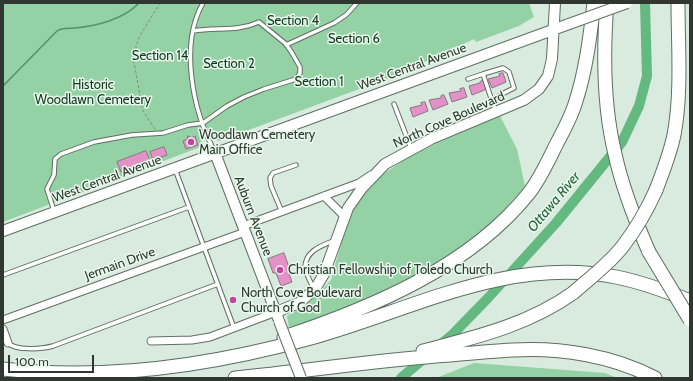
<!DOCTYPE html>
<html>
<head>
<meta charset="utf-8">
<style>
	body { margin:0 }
	#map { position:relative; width:693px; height:381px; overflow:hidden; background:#d9ebde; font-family:Cabin,sans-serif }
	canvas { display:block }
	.frame { position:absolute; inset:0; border:4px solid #303731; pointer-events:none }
	.scale { position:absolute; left:8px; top:355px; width:86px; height:18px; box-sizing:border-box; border:2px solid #303731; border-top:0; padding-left:5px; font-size:12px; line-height:14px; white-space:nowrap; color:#303731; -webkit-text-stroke:3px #e7f9eb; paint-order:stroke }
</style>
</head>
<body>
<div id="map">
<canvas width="693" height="381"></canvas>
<div class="frame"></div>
<div class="scale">100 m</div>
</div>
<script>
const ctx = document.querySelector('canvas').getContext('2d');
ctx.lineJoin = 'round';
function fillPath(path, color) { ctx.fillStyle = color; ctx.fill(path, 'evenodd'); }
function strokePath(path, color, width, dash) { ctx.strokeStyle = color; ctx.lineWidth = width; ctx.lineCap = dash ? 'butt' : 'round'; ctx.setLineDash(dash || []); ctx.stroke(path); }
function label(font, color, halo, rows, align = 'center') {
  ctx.font = font + ' Cabin,sans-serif'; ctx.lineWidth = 3; ctx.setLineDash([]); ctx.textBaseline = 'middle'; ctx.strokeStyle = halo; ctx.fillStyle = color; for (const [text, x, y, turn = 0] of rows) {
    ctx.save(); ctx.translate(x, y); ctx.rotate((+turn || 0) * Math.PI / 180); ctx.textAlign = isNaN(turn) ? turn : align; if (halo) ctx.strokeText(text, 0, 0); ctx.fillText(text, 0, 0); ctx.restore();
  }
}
fillPath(new Path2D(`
	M3,3H529L534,17L519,26L476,42L474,39L397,75L219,141L212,138L209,133L200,137L203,146L3,222Z
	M500,116L517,149L525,186C507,207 488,228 466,244C414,282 353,305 293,328H289L287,316L310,302L331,280L350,211L370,183L389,170L409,157L435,144Z
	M474,363L605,373L617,378H436Z`), '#94d1a5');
strokePath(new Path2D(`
	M3,86L57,31C63,27 69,29 75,28C97,26 124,19 139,3`), '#549268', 1.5);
strokePath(new Path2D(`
	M401,378L453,334L488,298L556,223L622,142L639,106L647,76L645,3`), '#63b97f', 10);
const building = new Path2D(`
	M503,73L506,82L492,88L488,79L500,76L499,74Z
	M484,80L487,89L472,95L469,86L480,83V82Z
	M464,88L467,97L452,102L449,93L461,91L460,89Z
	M444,95L448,104L433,110L429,100L441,98V96Z
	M425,102L428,111L413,117L410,108L422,105L421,103Z
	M188,136L192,138L195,136L198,145L186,149L183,141L187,139Z
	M164,147L167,155L153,160L150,152Z
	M146,151L150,161L121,172L117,162Z
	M284,253L289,267L287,268L292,282L281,286L276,273H273L268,259Z`);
fillPath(building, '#e491c7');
strokePath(building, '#877680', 1);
const lane = new Path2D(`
	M203,3C179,45 193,112 215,152
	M286,45L334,23L346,15L357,3
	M483,74L503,68L509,72L514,88L502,94L492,101L496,111
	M468,79L483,74L492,101
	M394,104L411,148
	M175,169L234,328
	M54,211L47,189L54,175L55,159L61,154L94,142L132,135L163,133L188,125L203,123L227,106L244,97L264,89L296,79L300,73V67L292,53L286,44L259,22C237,32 217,27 193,31
	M282,212L271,186L270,178L273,173L296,165
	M3,275L189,207
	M313,288C311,282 306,274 305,268C305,251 321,246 333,241
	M8,343C16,351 42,349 53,346L218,284`);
const street = new Path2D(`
	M324,196L344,216
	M243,226L359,183L371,175
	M3,320L245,232
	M3,329L8,343
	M151,341L192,340L210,337L276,312`);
const secondary = new Path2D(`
	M215,153L278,318
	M3,231L569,24
	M276,312L299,303L315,289L324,274L348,208L362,188L385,164L431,139L524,100L539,89L548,76L552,59L555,3`);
const highway = new Path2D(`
	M607,3C603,53 603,105 615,154C622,187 635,220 649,252
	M656,190C663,172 670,154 674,135C682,92 678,46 678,3
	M284,337C371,308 470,267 529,193C540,179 549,159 557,143C564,130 571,117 575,104C586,71 590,37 594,3
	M423,351C476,337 528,325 573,293
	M3,369C105,381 213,365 311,338C412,310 507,256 616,277C641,282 666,291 690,301
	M235,378C307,371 378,360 450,355C471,353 492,351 513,350C560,347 613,356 655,378`);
strokePath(lane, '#5e6e62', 5.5);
strokePath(street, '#5e6e62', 9);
strokePath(secondary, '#5e6e62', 12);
strokePath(highway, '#5e6e62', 15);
strokePath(new Path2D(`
	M155,129L143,111L133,57L139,37L160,3`), '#7f8c82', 1, [3, 2]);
strokePath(lane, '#fff', 3.5);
strokePath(street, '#fff', 7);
strokePath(secondary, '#fff', 10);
strokePath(highway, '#fff', 13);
const secondaryBridge = new Path2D(`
	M569,24L627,3
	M279,321L301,378`);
const highwayBridge = new Path2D(`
	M649,252L690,320
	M573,293C590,278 609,264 623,246C636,229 647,210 656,190`);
strokePath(secondaryBridge, '#5e6e62', 12, []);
strokePath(highwayBridge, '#5e6e62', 15, []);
strokePath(secondaryBridge, '#fff', 10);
strokePath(highwayBridge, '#fff', 13);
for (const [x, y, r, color] of [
	[191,142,4,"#c0489c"],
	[280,270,4,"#c0489c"],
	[233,300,4,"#c0489c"]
]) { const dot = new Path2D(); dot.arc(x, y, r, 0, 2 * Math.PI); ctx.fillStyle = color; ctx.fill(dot); strokePath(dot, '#e7f9eb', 1.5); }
label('13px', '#11361f', '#e7f9eb', [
	["Section 4",293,21],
	["Section 6",354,39],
	["Section 14",160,56],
	["Section 2",229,64],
	["Section 1",319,82],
	["Historic",93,85],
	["Woodlawn Cemetery",93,100]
]);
label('13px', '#303731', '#e7f9eb', [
	["West Central Avenue",412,67,-20],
	["North Cove Boulevard",449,120,-24],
	["West Central Avenue",107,179,-20],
	["Auburn Avenue",253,216,69],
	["Jermain Drive",120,264,-20]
]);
label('13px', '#303731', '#e7f9eb', [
	["Woodlawn Cemetery",199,135],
	["Main Office",199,150],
	["Christian Fellowship of Toledo Church",288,270],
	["North Cove Boulevard",241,293],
	["Church of God",241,308]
], 'left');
label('italic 14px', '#25623b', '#e7f9eb', [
	["Ottawa River",554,202,-50]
]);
</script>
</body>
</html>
